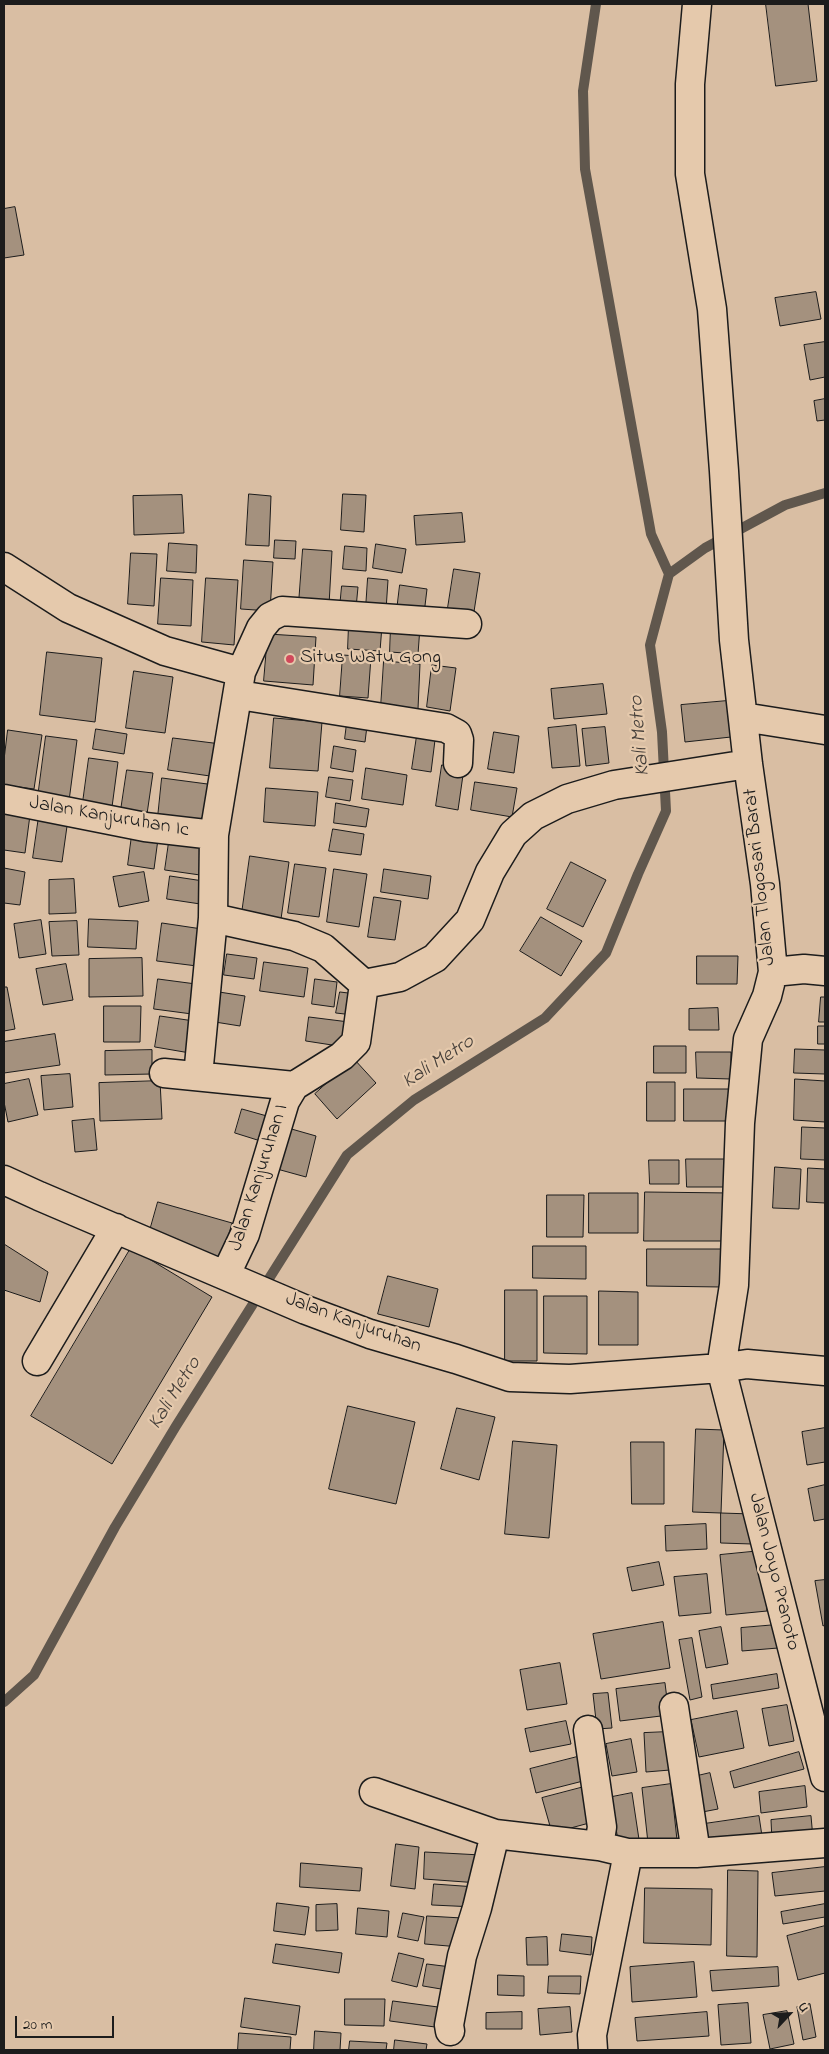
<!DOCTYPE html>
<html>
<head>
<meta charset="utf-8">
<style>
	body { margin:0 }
	#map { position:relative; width:829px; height:2054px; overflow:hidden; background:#d9bea3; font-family:"Indie Flower",sans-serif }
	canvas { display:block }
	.frame { position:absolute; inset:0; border:5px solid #1c1c1c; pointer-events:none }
	.north { position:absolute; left:764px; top:1989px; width:50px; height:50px; -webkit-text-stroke:4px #e5c9ac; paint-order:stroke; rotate:65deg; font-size:14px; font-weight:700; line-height:20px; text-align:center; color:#1c1c1c }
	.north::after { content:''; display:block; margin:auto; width:18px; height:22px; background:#1c1c1c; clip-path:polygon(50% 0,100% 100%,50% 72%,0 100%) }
	.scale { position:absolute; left:15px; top:2016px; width:99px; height:22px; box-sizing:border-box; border:2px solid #1c1c1c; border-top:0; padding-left:6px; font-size:15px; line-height:18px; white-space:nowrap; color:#1c1c1c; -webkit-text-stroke:4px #e5c9ac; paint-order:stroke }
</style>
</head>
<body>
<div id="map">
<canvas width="829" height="2054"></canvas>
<div class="frame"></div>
<div class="north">U</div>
<div class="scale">20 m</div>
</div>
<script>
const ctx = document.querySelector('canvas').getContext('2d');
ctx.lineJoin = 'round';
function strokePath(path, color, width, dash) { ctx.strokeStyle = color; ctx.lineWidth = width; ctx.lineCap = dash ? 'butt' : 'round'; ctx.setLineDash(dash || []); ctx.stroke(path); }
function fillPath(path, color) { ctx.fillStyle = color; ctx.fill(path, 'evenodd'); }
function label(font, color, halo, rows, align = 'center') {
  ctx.font = font + ' "Indie Flower",sans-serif'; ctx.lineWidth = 4.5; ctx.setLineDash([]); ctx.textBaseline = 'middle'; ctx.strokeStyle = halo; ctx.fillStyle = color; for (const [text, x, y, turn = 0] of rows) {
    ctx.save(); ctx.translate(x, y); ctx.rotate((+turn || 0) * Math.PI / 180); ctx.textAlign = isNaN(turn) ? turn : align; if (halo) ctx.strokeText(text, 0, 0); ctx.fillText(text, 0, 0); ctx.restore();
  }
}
strokePath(new Path2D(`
	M596,4L583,91L585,169L651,534L669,574
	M4,1702L34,1675L115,1527L176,1426L347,1155L414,1100L545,1018L606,953L638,874L666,811L662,732L650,645L669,574L705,548L785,505L825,493`), '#60574d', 10);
const building = new Path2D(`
	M766,4H808L817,81L776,86Z
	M15,207L24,255L4,258V209Z
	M816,292L821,319L780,326L775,298Z
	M825,342V377L810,380L804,345Z
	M825,399V420L817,421L814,401Z
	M249,494L271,496L269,546L246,545Z
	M343,494L366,495L364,532L341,530Z
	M182,495L184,533L134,535L133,496Z
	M462,513L465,542L416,545L414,516Z
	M275,540L296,541L295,559L274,558Z
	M169,543L197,545L196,573L167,571Z
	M376,544L406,549L402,573L373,568Z
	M345,546L367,548L366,571L343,569Z
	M303,549L332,551L329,605L299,603Z
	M131,553L157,554L154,606L128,604Z
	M244,560L273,562L270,611L241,609Z
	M454,569L480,573L473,618L447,614Z
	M161,578L193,580L191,626L158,624Z
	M206,578L238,580L234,645L202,642Z
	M368,578L388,580L386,610L366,608Z
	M400,585L427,589L424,614L397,610Z
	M342,586L358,587L356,608L340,607Z
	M349,624L382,626L380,651L348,649Z
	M391,625L420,627L418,654L390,652Z
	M268,634L316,637L313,685L264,681Z
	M47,652L102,658L95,722L40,715Z
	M343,655L371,657L368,698L340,696Z
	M384,661L420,664L418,709L381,707Z
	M432,665L456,668L450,711L427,707Z
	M134,671L173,677L165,733L126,728Z
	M603,684L607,714L554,719L551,689Z
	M727,701L731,737L685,742L681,705Z
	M348,715L368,718L365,742L345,739Z
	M274,718L322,722L318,771L270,768Z
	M576,725L580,766L552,768L548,728Z
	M605,727L609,763L586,766L582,729Z
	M96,729L127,734L124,754L93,749Z
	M418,729L436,732L431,772L412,769Z
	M8,730L42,735L34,789L4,785V760Z
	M494,732L519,736L514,773L488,769Z
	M46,736L77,740L69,801L38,797Z
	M173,738L221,744L217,777L168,770Z
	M334,746L356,750L353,772L331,768Z
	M89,758L118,762L112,807L83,802Z
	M442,765L464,768L458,810L436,806Z
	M366,768L407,775L403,805L362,799Z
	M127,770L153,773L147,814L121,810Z
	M329,777L353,780L350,801L326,797Z
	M162,778L215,785L210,824L158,817Z
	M475,782L517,788L512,817L471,810Z
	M266,788L318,792L315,826L264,822Z
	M336,803L369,809L366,827L334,823Z
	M4,811L30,815L25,853L4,850Z
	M39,816L68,819L62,862L33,858Z
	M333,829L364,834L361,855L329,851Z
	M132,835L158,839L154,869L128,865Z
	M169,842L211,848L207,876L165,870Z
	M250,856L289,862L281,919L242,913Z
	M571,862L606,880L583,927L547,909Z
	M295,864L326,868L319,917L288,913Z
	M4,868L25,872L20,905L4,903Z
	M334,869L367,874L359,927L327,922Z
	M384,869L431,876L428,899L381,892Z
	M144,872L149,901L119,907L113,877Z
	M170,876L210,882L207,905L167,899Z
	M74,879L76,913L49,914V880Z
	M374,897L401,901L395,940L368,937Z
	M541,917L582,941L561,976L520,951Z
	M89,919L138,921L136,949L88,947Z
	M41,920L46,954L19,958L14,924Z
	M77,921L79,955L52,956L49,922Z
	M162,923L202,929L197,966L157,961Z
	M227,954L257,958L254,979L224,975Z
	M697,956H738L737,984H697Z
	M142,958L143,996L89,997V959Z
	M264,962L308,968L304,997L260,991Z
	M66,964L73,1000L43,1005L36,969Z
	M158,979L196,984L192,1014L154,1009Z
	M315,979L337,982L334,1007L312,1004Z
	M4,987H7L15,1029L4,1031Z
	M219,992L245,996L240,1026L215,1022Z
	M340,992L356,994L353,1015L336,1013Z
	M821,997H825V1022H819Z
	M104,1006H141L140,1042H104Z
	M718,1008L719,1030H689V1009Z
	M160,1016L194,1021L190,1053L155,1047Z
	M309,1017L349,1022L345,1047L306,1041Z
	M818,1026H825V1044H818Z
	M55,1034L60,1065L4,1073V1042Z
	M654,1046H686V1073H654Z
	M795,1049L825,1050V1074L794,1073Z
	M152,1050V1074L105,1075V1051Z
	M696,1052H731V1079L697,1078Z
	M354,1059L376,1083L337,1119L315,1094Z
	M70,1074L73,1107L44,1110L41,1076Z
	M29,1079L38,1115L8,1122L4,1102V1084Z
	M795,1079L825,1081V1122L794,1120Z
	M160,1081L162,1119L100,1121L99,1083Z
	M647,1082H675V1121H647Z
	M684,1089H732V1121H684Z
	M242,1109L274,1118L267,1143L235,1133Z
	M94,1119L97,1150L75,1152L72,1121Z
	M802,1127L825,1128V1160L801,1159Z
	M288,1128L316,1136L306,1177L277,1169Z
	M686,1159H732L731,1187H687Z
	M649,1160H679V1184H650Z
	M775,1167L801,1169L799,1209L773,1208Z
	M808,1168L825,1169V1203L807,1202Z
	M645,1192L731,1193L730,1241H644Z
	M589,1193H638V1233H589Z
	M547,1195H584L583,1237H547Z
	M158,1202L232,1223L221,1262L147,1241Z
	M4,1244L48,1272L40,1302L4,1290Z
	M533,1246H586V1279L533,1278Z
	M131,1248L212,1297L112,1464L31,1416Z
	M647,1249H722V1287L647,1286Z
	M388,1276L438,1289L429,1327L378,1314Z
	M505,1290H537V1361H505Z
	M599,1291L638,1292V1345H599Z
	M544,1296H587V1354L544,1353Z
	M348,1406L415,1422L396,1504L329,1489Z
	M457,1408L495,1417L479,1480L441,1469Z
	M825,1428V1462L807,1465L802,1432Z
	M696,1429L724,1430L721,1513L693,1512Z
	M513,1441L557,1445L549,1538L505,1534Z
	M631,1442H664V1504H632Z
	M825,1485V1519L814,1521L808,1489Z
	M721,1513L752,1514V1544L721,1543Z
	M706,1524L707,1549L666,1551L665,1526Z
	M761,1551L767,1611L726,1615L720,1555Z
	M659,1562L664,1585L632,1591L627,1568Z
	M707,1574L711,1613L679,1616L674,1577Z
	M825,1580V1625L823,1626L815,1581Z
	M663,1622L670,1668L601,1679L593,1634Z
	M776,1625L778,1648L742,1651L741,1628Z
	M721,1627L728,1664L706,1668L699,1631Z
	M692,1638L702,1697L690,1700L679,1640Z
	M560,1663L567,1704L527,1710L520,1670Z
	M777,1674L779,1688L713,1699L711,1685Z
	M665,1683L669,1715L620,1721L616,1689Z
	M608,1693L612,1728L597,1729L593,1694Z
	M787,1705L794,1741L769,1746L762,1709Z
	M737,1711L744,1748L699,1757L691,1720Z
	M566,1721L571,1744L530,1752L525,1729Z
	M668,1732L670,1770L646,1772L644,1733Z
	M631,1739L637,1772L612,1776L606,1744Z
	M799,1752L804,1769L734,1788L730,1772Z
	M581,1756L587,1780L536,1793L530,1769Z
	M710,1773L718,1809L697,1813L689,1778Z
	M671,1784L677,1840L648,1843L642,1788Z
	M805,1786L807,1807L761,1813L759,1792Z
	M584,1787L593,1822L552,1833L542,1798Z
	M632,1793L640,1846L619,1850L612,1797Z
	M759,1816L762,1836L707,1844L704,1824Z
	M811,1816L813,1838L772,1841L771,1820Z
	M396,1844L419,1847L415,1889L391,1886Z
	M425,1852L481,1855L479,1883L424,1879Z
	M301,1863L362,1868L360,1891L300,1887Z
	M825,1867V1891L775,1896L772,1873Z
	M728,1870L758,1871L757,1957L727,1956Z
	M434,1884L476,1887L475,1907L432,1905Z
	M645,1888L712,1889L711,1945L644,1943Z
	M277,1903L309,1907L305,1935L274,1931Z
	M337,1904L338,1930L316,1931V1905Z
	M825,1904V1917L783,1924L781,1912Z
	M358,1908L389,1911L387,1937L356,1934Z
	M403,1913L424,1917L418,1941L398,1937Z
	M427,1916L462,1918L460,1947L425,1944Z
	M825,1926V1973L798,1980L787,1936Z
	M562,1934L592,1937L591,1955L560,1951Z
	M547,1937L548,1965H527L526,1938Z
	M276,1944L342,1953L339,1973L273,1963Z
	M399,1953L424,1959L417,1987L392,1981Z
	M694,1962L697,1997L632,2002L630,1967Z
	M427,1964L451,1967L447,1990L423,1986Z
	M778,1967L779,1986L712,1991L710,1971Z
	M498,1975L524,1976V1996L498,1995Z
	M549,1976H581L580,1994L548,1993Z
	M245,1998L300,2006L296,2035L241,2027Z
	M345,1999H385L384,2026L345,2025Z
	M393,2001L438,2007L435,2027L390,2021Z
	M748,2003L751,2043L721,2045L718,2005Z
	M810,2004L816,2037L803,2040L797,2007Z
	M570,2007L572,2032L540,2035L538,2009Z
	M787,2011L794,2044L770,2049L763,2015Z
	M522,2012V2029H486V2013Z
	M707,2012L709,2036L637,2041L635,2018Z
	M315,2031L341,2033L340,2050H314Z
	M239,2033L291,2037L290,2050H238Z
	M395,2040L427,2044L426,2050H394Z
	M350,2041L387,2043L386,2050H349Z`);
fillPath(building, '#a4917e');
strokePath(building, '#1c1c1c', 1);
const minor = new Path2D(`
	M697,4L690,84V174L712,309L724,471L734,640L748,764L765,884L773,972L767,996L748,1039L740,1123L734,1285L721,1368L825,1777
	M4,567L68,608L165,651L241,672
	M239,695L446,728L457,734L459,740L458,763
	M743,717L825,730
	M4,799L145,827L214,835
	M213,918L294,936L323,948L364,984L356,1042L342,1056L294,1086L285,1101L245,1234L226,1274
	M773,972L804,969L825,971
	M364,984L400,977L435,958L470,920L490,872L513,834L533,816L567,799L614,785L748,764
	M164,1073L294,1086
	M198,1076L213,918L214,835L241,672L261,628L270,617L282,611L467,624
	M4,1180L39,1196L306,1310L370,1334L456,1359L510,1377L570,1379L721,1368L747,1364L825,1371
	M37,1361L116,1228
	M674,1707L696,1853
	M588,1730L602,1827L599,1846
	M374,1792L495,1834L599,1846L628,1853H696L825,1843
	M450,2031L449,2025L462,1956L477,1908L495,1834
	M593,2050L592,2035L628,1853`);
strokePath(minor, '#1c1c1c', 31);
strokePath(minor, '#e5c9ac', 28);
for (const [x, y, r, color] of [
	[290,659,5,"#d1495b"]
]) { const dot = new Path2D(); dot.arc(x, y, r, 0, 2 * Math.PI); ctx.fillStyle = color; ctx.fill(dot); strokePath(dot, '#e5c9ac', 2); }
label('20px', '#1c1c1c', '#e5c9ac', [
	["Situs Watu Gong",300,659]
], 'left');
label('20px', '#1c1c1c', '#e5c9ac', [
	["Jalan Kanjuruhan Ic",109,818,10],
	["Jalan Tlogosari Barat",761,877,-96],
	["Jalan Kanjuruhan I",260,1178,-72],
	["Jalan Kanjuruhan",353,1324,20],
	["Jalan Joyo Pranoto",773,1572,76]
]);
label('italic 21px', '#443e39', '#e5c9ac', [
	["Kali Metro",641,736,-95],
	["Kali Metro",439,1063,-33],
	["Kali Metro",176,1394,-58]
]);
</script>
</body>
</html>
